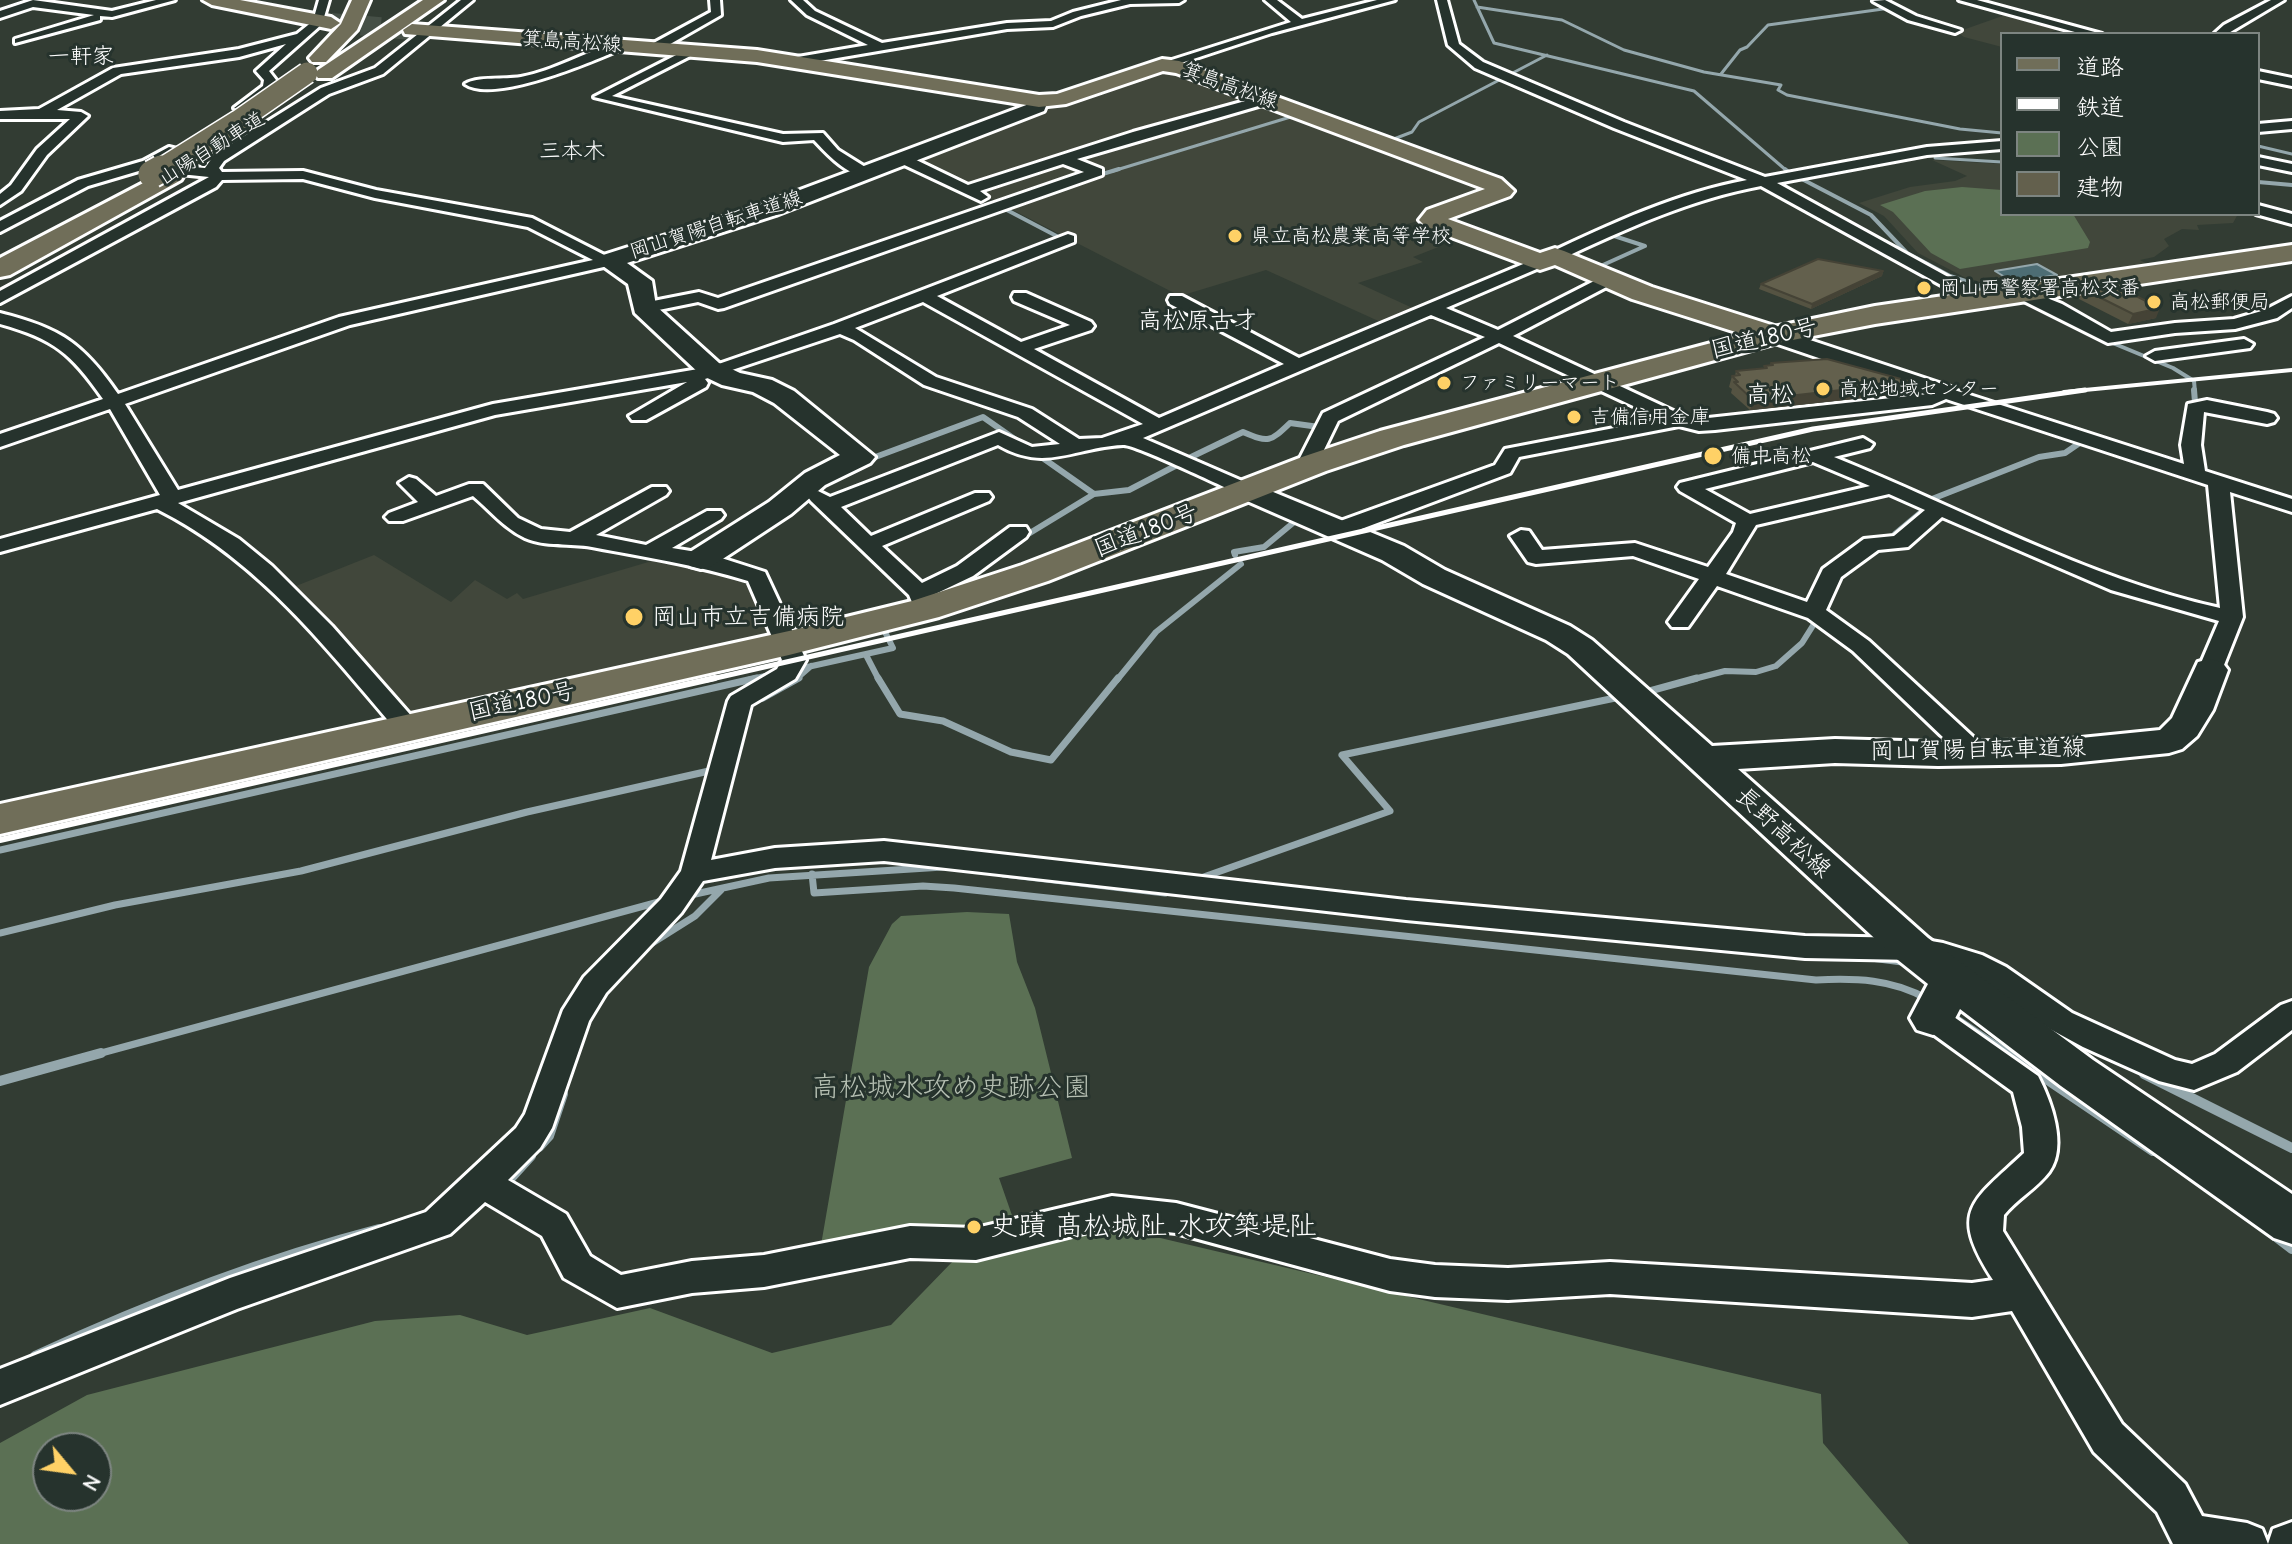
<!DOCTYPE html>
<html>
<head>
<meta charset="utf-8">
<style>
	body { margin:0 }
	#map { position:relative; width:2292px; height:1544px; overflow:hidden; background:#323c33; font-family:"Comic Neue","Klee One",sans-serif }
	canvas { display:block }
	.legend { position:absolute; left:2000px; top:32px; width:260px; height:184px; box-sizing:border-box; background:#26332d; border:2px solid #7d8581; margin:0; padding:10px 14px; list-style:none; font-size:24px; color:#fff }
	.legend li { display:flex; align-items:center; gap:16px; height:40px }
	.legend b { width:40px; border:2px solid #7d8581 }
	.north { position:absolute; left:32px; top:1432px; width:80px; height:80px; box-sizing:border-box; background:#26332d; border:2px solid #7d8581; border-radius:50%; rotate:119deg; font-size:22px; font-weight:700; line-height:32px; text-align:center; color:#fff }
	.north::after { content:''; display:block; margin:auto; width:28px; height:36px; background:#ffd166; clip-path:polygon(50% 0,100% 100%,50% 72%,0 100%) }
</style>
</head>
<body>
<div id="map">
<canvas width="2292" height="1544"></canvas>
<ul class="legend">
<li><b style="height:10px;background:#706e59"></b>道路</li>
<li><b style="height:10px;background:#fff"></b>鉄道</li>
<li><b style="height:22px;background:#5b7054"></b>公園</li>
<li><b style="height:22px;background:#63604d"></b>建物</li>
</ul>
<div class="north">N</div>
</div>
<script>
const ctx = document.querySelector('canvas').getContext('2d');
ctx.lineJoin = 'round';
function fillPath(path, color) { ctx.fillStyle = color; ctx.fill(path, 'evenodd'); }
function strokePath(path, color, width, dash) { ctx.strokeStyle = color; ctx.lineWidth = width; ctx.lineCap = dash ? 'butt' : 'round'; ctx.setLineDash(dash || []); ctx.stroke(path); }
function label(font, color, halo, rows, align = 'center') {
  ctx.font = font + ' "Comic Neue","Klee One",sans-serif'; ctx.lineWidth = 6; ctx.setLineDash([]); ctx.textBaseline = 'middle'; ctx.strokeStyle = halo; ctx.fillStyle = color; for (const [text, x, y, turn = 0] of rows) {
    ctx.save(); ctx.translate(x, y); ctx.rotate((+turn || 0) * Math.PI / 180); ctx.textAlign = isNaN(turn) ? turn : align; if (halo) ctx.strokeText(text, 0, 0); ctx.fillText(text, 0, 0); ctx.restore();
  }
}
fillPath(new Path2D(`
	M2008,14L2062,28L2045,34H2002V47L1964,37L1957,32Z
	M1173,67L1252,100L968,188L912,160L992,128Z
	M1259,102L1495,187L1425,219L1397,227L1441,246L1413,257L1423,262L1358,283L1417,310L1385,324L1266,270L1180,296L974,190Z
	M1932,160L2002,164V214H2238L2233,223L2197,225L2199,230L2182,229L2164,239L2169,246L2154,257L2140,260L2154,268L2006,290L1964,277L1918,253L1884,216L1859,203L1910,187L1955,181L1967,176Z
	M374,555L451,602L475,580L507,599L517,593L523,599L662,558L697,563L749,583L776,635L411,715L296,586Z`), '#41473b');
fillPath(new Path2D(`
	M1962,187L2002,190V214H2073L2090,242L2088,248L1960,269L1931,253L1893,212L1880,205L1925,191Z
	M967,912L1009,914L1017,962L1035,1008L1072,1158L999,1178L1015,1224L821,1245L869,967L892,924L901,916Z
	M1101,1224L1821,1394L1823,1443L1909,1544H0V1443L87,1395L375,1321L460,1315L527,1335L650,1308L772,1353L891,1325L955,1259ZM48,1448H96V1496H48Z`), '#5b7054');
const water = new Path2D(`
	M2037,264L2057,275L2013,282L1995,271Z`);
fillPath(water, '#4d6d74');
strokePath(water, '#94a7ac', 2);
strokePath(new Path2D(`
	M1474,0L1494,43L1694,91L1787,171
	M1477,7L1562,20L1624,50L1704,72L1781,85L1778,90L1787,95L1960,129L2002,133
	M1332,17L1396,0
	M1721,74L1740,50L1747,47L1768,25L1883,9L1889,5L1887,0
	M1386,142L1412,132L1419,122L1547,55
	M2258,146L2292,154
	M1935,158L2002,162
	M1113,171L1297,115`), '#94a7ac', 3);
strokePath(new Path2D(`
	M1785,169L1790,173
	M1096,176L1119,169
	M1796,176L1871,215L1907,253L1950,276L1996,291
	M2258,182L2292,185
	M1008,206L1003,208L1066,241
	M1594,269L1645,246L1608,234L1612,232
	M2103,339L2173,368L2194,381L2195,392
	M726,372L756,362`), '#94a7ac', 4);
strokePath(new Path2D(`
	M2194,390L2195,402
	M1037,454L1094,494
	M870,459L983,417L1023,445
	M1187,459L1243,432C1269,443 1270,442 1290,423L1319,427
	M1895,534L1925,509L1932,499L2039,457L2065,453L2084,440L2088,442
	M1020,539L1094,494L1129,490L1179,464
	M1235,555L1234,552L1264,547L1299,518
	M866,655L879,680
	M794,670L893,648L884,630
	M748,680L774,674
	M795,680L811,666
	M1117,680L1156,632L1241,564
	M1690,680L1725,671L1756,672L1776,666L1802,643L1819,616`), '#94a7ac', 6);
strokePath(new Path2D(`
	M878,678L900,714L943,721L1011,752L1051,760L1118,678
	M1646,692L1697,678
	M763,698L799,678
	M0,850L757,678
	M812,874L814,893L923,886L954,888L1816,980C1855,978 1893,979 1927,999
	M1003,874L1165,893
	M1198,879L1390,811L1342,755L1620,697
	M686,896L769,878L943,867
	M0,933L115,905L301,871L527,812L709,771
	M649,945L695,916L721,890
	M1871,958L1910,963
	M1948,1013L2011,1055
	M94,1055L666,900`), '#94a7ac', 7);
strokePath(new Path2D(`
	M2008,1053L2153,1151
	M2144,1074L2292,1148
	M0,1081L101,1053
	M539,1147L549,1136L563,1094
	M511,1178L531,1156
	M2275,1236L2292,1249
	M35,1356C147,1304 260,1260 379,1229`), '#94a7ac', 10);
strokePath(new Path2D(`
	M331,23L412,30`), '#465047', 20, [20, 10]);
const minor = new Path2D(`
	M33,0L112,11L156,0H175L112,17L100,16V20L15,43V39L94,15L33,7L0,18V11Z
	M319,0H329L322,24L269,71L276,80L275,87L246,111L234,108L263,86L264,80L256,71L286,44L239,57L121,74L57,110L81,112L88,116L47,155L21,191L0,205V194L11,185L37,149L70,119H0V111L39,109L113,68L239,49L297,34L313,21Z
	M461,0H473L383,74L329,94L224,161L219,168L222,172L303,171L376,190L532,218L616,261L608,266L350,325L125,404L178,490L493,404L710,367L834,324L1068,234L1074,236V242L937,296L1021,342L1070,325L1014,301L1012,297L1014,293H1026L1091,322L1094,326L1091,330L1034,349L1159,418L1284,364L1170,304L1168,300L1170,296H1182L1299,358L1540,257L1548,262L1546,265L1446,308L1498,330L1604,276H1616V282L1513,336L1684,416L1699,419L1928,394L1945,387L2184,464L2181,445L2188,404L2207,400L2267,412L2274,414L2277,418L2274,422L2267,424L2204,412L2201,445L2205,471L2292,499V512L2230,492L2243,617L2222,670L2218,675H2202L2198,670L2219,621L2111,590L1942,517L1908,547L1878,550L1841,577L1826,610L1869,641L1986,749L1990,755L1986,761L1977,763L1968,761L1853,651L1808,618L1717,586L1688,627H1672L1668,622L1699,579L1633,556L1536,564L1528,562L1510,536L1521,530L1529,531L1542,550L1635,543L1708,567L1733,532L1736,523L1680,491L1677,487L1680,483L1863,438L1873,444L1870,448L1834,457C1961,508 2085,578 2220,608L2208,485L1946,399L1932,405L1715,430L1699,431L1679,426L1519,457L1510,473L1348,534H1332L1329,529L1332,524L1495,465L1505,449L1661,419L1499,343L1338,421L1320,458L1324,464L1321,468H1307L1300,458L1323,413L1485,337L1431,315L1143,438L1256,487L1259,491L1256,495H1242C1223,487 1135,444 1123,445C1075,447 1045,473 998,445L841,507L871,536L975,493H989L992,497L989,501L882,546L922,583L957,566L1010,527H1026L1029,532L1026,537L973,576L931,596L936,609L933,614H917L909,595L811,501L808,497L811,493L818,491L830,497L999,432L1032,447L1060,444L1018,417L924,385L854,340L840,334L705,379L708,383L706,387L646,420H632L629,416L687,382L495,415L178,503L239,539L272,566L332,626L421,727L417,733H399C326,648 259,560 157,509L0,552V539L160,495L110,409L0,447V434L103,399C71,353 54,339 0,324V313C60,328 83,343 118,394L339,317L593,260L528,227L375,198L303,179L222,180L216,187L0,303V291L209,177L142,170L88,186L0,232V221L78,180L143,161L169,147L181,150L158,164L205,168L214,155L321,88L375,68ZM923,302L1143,424L1102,438L1079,439L1032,409L936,377L855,328ZM1813,462L1870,486L1750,514L1705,489ZM1889,494L1925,510L1894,536L1864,539L1823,569L1807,602L1726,574L1756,525Z
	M710,0H720L721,15L658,51H650V45L711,12Z
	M791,0H803L815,11L882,43L1007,23L1051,21L1073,12L1121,0H1184L1179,3L1130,4L1081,16L1053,27L1007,29L796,65L792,64V58L868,45L807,15Z
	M1265,0H1277L1302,19L1377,0H1395L1272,33L1166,68L1156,65L1291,22Z
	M1437,0H1447L1459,44L1483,62L1624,122L1765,177L1927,147L2002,141V149L1927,155L1777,183L1988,299L1980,304L1974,303L1761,186C1690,199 1626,229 1561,259H1549V253C1613,223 1677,193 1747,180L1614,128L1475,68L1448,45Z
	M1885,0L1916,16L1961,30L1955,33L1908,20L1873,1Z
	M1959,0H1977L2102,34H2082Z
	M2271,0H2284L2227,34H2214L2224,25Z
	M617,42L623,46L621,49C591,62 494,104 465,84C477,76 505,80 521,77C555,70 584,53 617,42Z
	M690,48L700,51L612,96L783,134L823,133L838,150L870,170V176C850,179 827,154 814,140L783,142L594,97Z
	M2258,71L2292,78V86L2258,79Z
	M1267,95L1273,99L1272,102L1077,159L1102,169V175L724,308L718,309L698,302L644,313L636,308L638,304L699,292L718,298L1084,172L1063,164L980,191L988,197L981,201L898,162V156H908L968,185L1133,132Z
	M2292,121V129L2258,132V124Z
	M2258,157L2292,164V172L2258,165Z
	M2258,205L2292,214V224L2256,214Z
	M2022,288L2062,304L2111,332L2175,323L2234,319L2265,310L2292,296V308L2277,318L2235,329L2175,333L2108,343L2016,297L2014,293L2016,289Z
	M2244,339L2253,344L2250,348L2155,361L2146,356L2155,351Z
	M409,477L416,479L436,496L469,484H483L518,518L541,529L570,532L652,487H666L669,491L666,495L596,535L646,545L707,511H721L724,515L721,519L672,548L709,554L765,572L806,660L795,679L751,705L711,860L775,848L884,841L1406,900L1805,936L1913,938L1943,943L1982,955L2006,967L2072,1013L2175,1060L2192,1064L2215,1054L2281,1005L2292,1001V1030L2237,1072L2194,1090L2159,1081L2083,1047L2050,1029L1984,983L1960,971L1913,960L1805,958L1406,920L884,861L775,868L703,881L681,913L606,993L589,1021L552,1128L540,1148L508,1180L566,1214L590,1256L621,1275L692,1261L764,1255L910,1226L976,1228L1112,1196L1176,1203L1390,1259L1435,1265L1508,1268L1610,1262L1972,1283L1993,1280C1948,1210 1972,1202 2024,1153L2022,1127L2013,1092L1922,1026L1918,1018L1922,1010L1933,1006L1944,1010L2038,1076C2051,1101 2068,1146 2049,1172C2037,1188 2017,1199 2004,1215L2003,1231L2122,1424L2185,1484L2202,1516L2247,1523L2262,1529L2268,1544L2273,1529L2292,1522V1544H2173L2157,1512L2094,1452L2012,1311L1972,1317L1610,1294L1508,1300L1435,1297L1390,1291L1176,1233L1112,1226L976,1260L910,1258L764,1287L692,1293L617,1308L564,1278L542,1236L485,1202L450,1234L237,1309L0,1405V1369L230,1278L426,1212L516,1128L525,1114L563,1010L584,977L661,899L681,871L728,701L731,696L777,669L782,660L748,581C696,565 645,557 592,547C571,543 545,547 525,538C504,528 491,511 473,496L403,521H389L385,517L389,513L418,502L399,483Z`);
const tertiary = new Path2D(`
	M1774,328L1954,388L1957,393L1954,398H1936L1766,340L1763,335L1766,330Z`);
const secondary = new Path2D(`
	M1039,95L1048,101L1044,111L776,215L627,263L652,281L656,306L719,363L740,373L772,380L794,391L875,457L870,463L825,485L791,514L712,566L701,569L690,566L685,559L690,552L769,502L805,473L840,455L774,403L753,392L722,385L701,375L635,313L628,284L596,261L600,256L760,205L1029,104L1032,97Z
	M1249,482L1404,546L1445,570L1570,626L1592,640L1712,746L1835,739L1938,742L2061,740L2160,730L2172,718L2198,662L2210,659L2222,662L2228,670L2213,710L2197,736L2182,749L2169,753L2061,764L1938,766L1835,763L1738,769L1928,938L2093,1060L2292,1194V1244L2274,1238L2061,1086L1960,1009L1949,1030L1933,1035L1917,1030L1910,1018L1928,984L1898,960L1568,654L1546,640L1423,584L1382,560L1238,497L1234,491L1238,485Z`);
const primary = new Path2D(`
	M203,0H240L331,17L340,23L331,29L212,5Z
	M412,24L757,50L1039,95L1057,94L1162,59L1179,61L1501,179L1514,191L1510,196L1448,219L1540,253L1555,248L1564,251L1652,287L1784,329L1788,335L1784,341L1774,343L1764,341L1632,299L1555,265L1540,270L1531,267L1427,228L1419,220L1427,210L1485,189L1176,73L1163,71L1066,104L1039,107L757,62L405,34L403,30Z`);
const trunk = new Path2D(`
	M2292,245V261L1875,324L1777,343L1404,445L1326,471L1048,581L939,617L789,655L0,834V804L789,631L912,601L1022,565L1302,457L1380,431L1764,329L1875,306Z`);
const motorway = new Path2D(`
	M352,0H370L357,30L326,62H312L309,58L341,24Z
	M423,0H444L332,78H318L315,74L318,70Z
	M172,168L181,170L184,175L181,180L10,275L0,277V258Z`);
strokePath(minor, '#fff', 6);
strokePath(tertiary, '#fff', 6);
strokePath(secondary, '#fff', 6);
strokePath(primary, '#fff', 6);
strokePath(trunk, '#fff', 6);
strokePath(motorway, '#fff', 6);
fillPath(minor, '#26332d');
fillPath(tertiary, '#26332d');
fillPath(secondary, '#26332d');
fillPath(primary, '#706e59');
fillPath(trunk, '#706e59');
fillPath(motorway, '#706e59');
strokePath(new Path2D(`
	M2064,392L2292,370`), '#fff', 4);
strokePath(new Path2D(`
	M707,680L1813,429L2085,390`), '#fff', 5);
strokePath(new Path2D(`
	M0,840L715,678`), '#fff', 6);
const motorwayBridgeFar1 = new Path2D(`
	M158,171L238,121L307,73`);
const motorwayBridge = new Path2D(`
	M152,174L161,169`);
strokePath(motorwayBridgeFar1, '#fff', 24, []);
strokePath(motorwayBridge, '#fff', 31, []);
strokePath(motorwayBridgeFar1, '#706e59', 21);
strokePath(motorwayBridge, '#706e59', 27);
fillPath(new Path2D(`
	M1883,271L1882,276L1811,309L1759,289L1761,284Z
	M2083,289L2156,318L2128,324L2079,299Z
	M1771,363L1909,393L1750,410L1731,393L1732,389L1729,387L1732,376H1735L1736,371L1764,368V366L1770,365Z`), '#555342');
fillPath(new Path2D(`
	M1883,271L1882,276L1811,309L1812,304Z
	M2160,308L2156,318L2128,324L2133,314Z
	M1912,382L1909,393L1750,410L1753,400Z`), '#454336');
const building = new Path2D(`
	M1818,259L1883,271L1812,304L1761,284Z
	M2112,284L2160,308L2133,314L2083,289Z
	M1827,359L1912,382L1753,400L1734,382H1738L1732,376L1740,375L1736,371L1767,368L1764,366L1773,365L1771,363Z`);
fillPath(building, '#63604d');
strokePath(building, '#454336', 2);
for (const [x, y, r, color] of [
	[1235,236,8,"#ffd166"],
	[1924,288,8,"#ffd166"],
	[2154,302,8,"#ffd166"],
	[1444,383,8,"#ffd166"],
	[1823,389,8,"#ffd166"],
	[1574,417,8,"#ffd166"],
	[1713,456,10,"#ffd166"],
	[634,617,10,"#ffd166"],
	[974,1227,8,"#ffd166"]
]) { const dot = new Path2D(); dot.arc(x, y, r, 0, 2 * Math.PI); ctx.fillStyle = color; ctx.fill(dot); strokePath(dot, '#26332d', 3); }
label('20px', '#fff', '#26332d', [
	["箕島高松線",572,42,4],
	["箕島高松線",1230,86,20],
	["山陽自動車道",212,149,-32],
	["岡山賀陽自転車道線",716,225,-18]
]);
label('20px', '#fff', '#26332d', [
	["県立高松農業高等学校",1251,236],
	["岡山西警察署高松交番",1940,288],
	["高松郵便局",2170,302],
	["ファミリーマート",1460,383],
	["高松地域センター",1839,389],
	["吉備信用金庫",1590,417],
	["備中高松",1731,456]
], 'left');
label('22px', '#fff', '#26332d', [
	["一軒家",81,57],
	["三本木",572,152]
]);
label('24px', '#fff', '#26332d', [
	["高松原古才",1198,321],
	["高松",1770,395]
]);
label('24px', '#fff', '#26332d', [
	["国道180号",1764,339,-13],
	["国道180号",1146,531,-21],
	["国道180号",522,702,-12],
	["岡山賀陽自転車道線",1978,750,-1],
	["長野高松線",1783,833,43]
]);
label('24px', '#fff', '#26332d', [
	["岡山市立吉備病院",652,617]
], 'left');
label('28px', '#b5bfb2', '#26332d', [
	["高松城水攻め史跡公園",951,1088]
]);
label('28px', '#fff', '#26332d', [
	["史蹟 髙松城阯 水攻築堤阯",990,1227]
], 'left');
</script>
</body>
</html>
